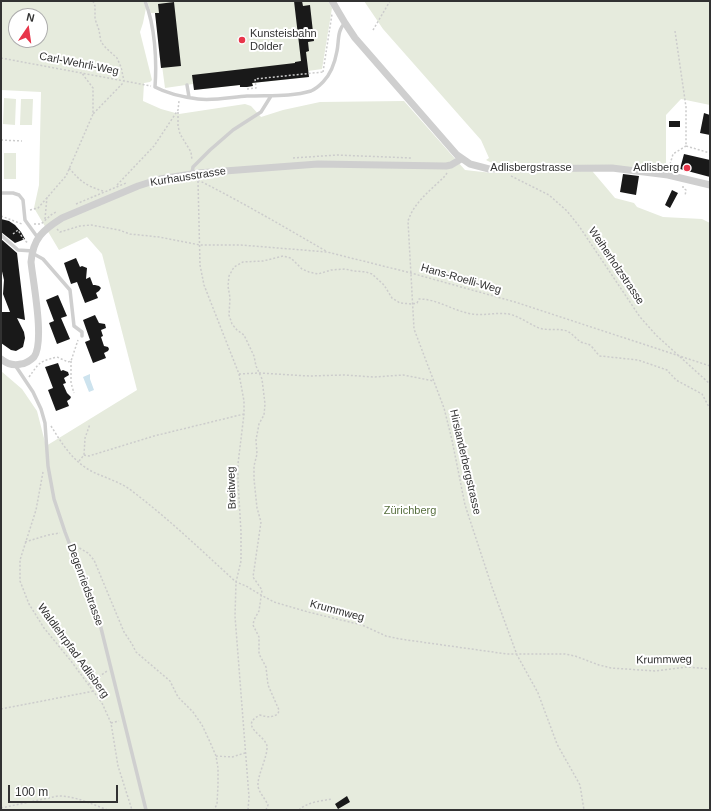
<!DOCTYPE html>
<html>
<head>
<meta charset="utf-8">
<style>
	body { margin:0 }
	#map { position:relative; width:711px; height:811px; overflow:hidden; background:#fff; font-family:Helvetica,sans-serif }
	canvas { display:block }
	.frame { position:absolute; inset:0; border:2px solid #323232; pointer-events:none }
	.north { position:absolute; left:8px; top:8px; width:40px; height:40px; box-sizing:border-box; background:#fff; border:1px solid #adadad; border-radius:50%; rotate:13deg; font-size:11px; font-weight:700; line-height:16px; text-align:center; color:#323232 }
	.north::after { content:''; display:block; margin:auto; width:14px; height:18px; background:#e8354a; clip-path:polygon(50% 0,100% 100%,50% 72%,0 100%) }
	.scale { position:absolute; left:8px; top:785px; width:110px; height:18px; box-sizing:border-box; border:2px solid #323232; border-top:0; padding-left:5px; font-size:12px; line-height:14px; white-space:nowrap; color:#323232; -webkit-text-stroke:3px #fff; paint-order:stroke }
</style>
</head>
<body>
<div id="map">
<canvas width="711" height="811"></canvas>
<div class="frame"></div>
<div class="north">N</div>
<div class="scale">100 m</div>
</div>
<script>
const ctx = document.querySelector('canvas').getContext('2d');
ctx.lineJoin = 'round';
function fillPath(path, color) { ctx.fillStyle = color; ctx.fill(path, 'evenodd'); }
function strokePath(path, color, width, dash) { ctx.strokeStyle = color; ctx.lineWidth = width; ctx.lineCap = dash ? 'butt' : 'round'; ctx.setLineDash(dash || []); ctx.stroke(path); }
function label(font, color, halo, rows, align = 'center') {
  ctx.font = font + ' Helvetica,sans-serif'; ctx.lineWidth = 4; ctx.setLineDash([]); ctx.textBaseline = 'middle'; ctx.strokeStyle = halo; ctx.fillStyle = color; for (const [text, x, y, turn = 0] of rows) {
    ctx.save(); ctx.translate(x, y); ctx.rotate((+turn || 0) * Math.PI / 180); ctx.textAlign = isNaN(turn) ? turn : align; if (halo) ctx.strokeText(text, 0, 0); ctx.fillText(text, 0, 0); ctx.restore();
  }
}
fillPath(new Path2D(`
	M1,1H143L146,8L143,23L140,32L152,80L150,82L144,83L143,101L161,109L179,114L245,104L251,106L261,117L283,110L320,102L404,101L465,170L492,173L532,172L530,163H492L486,160L489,158L481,140L383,29L364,1H710V105L681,99L666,115V172L591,166L593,172L615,198L634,203L637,207L663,217L702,219L710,223V810H1V371L22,389L37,411L46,446L137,390L102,254L87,237L59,250L34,208L39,185L41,92L1,90ZM16,16H40V40H16Z
	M147,1H328L332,8L322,69L308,71L309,77L253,83V86L240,87L239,85L194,90L193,84L165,88L155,13H151Z
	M4,98L16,99L15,125L3,124Z
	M21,99H33L32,125H20Z
	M4,153H16V179H4Z`), '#e6ebdd');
fillPath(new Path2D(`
	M90,374V379L94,390L89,392L83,377Z`), '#cde3ee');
fillPath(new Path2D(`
	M294,1H302L303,6L310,5L314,41L308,42L309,51L306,52L309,77L252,83L253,86L247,87H240V85L194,90L192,75L295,63V62L301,61Z
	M174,2L181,66L161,68L155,13H159L158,4Z
	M704,113L710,115V135L700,133Z
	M669,121H680V127H669Z
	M684,154L710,160V177L680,169Z
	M623,174L639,176L636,195L620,192Z
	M672,190L678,193L670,208L665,205Z
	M1,219L9,221L15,225L21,232L25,239L15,243L1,232Z
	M1,239L17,253L25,320L17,318L24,332L25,338L23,347L16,351L11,350L1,343V312H10L3,294L4,280L1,267Z
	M76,258L80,267L82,266L87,268L86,279L90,277L93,285H95L99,286L101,288L99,291L96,293L98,298L85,303L77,282L71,284L64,263Z
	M58,295L67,316L61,318L70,339L57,344L49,323L54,321L46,300Z
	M95,315L99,323L105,324L106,328L101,330L103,336L101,337L104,346L108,347L109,349L108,351L104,353L106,358L93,363L85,342L90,340L83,320Z
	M58,363L61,371L63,370L68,372L69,375L64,378L66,383L63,384L67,393L71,397L70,399L67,401L69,406L56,411L48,390L53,388L45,367Z
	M347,796L350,802L338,809L335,804Z`), '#191919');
strokePath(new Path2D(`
	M93,1L95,6V19L99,30L101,42L106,48L117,58L121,67L124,81L123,83L93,114
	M373,30L390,1
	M675,31L686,107V146L710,153
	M1,58L151,86
	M323,72L332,14
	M247,89L256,88L255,79L323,72
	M178,112V126L180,134L191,152L192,160
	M1,140L22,141
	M293,158L337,155L411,158
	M69,168C80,181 86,186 103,191
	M669,168L673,154L686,146
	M447,173L445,176C432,189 414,202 408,221L414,329L444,408L452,440L465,505L492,587L517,655L538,693L557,744L580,785L584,810
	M511,176L549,195L567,211L579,226L640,317L657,336L710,384
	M198,180C242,202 284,227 326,251
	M198,181L200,265L204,285L239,374L244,401V414L238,464V481L241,532V561L236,582L235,616L249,797L248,810
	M117,185L154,146L178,110L179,101
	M683,186V188L686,190L685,196
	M76,204L126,183
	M30,210L38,208L66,176L93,114V88L81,72
	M1,216L22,224
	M45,219L47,197
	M34,224H41L51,215L56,212
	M57,229L60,232L80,226L91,225L119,230L130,234L159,237L200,245H241L327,252L411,273L515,302L710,366
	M13,234L18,230L24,240L28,243
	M71,361V383L74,393
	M239,374L259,373L309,376L344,375L374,377L403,375L434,381
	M29,377C40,362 38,362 57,357L68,362L71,361L78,340
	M51,426C61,442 70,457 86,468C100,477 118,480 132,491C169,519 202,551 236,582L246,586L261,595L274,602L308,612L362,625L386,636L400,639L507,654H565L575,656L599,665L611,668L655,671L687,667L710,669
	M84,455L89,456L154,436L244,414
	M79,461L84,455L85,438L90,424
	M43,472L36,510L20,560V581L29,604L44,628L71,661L102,703L111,723L118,766L132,810
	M25,542L48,535L60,533
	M76,546L88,553L94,560L124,632L132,644L136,652L170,681L178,697L193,712L202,725L210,742L216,756L218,768V785L217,804L214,810
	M89,684L107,671
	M1,709L94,691
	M111,723L119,721
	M216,756L232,757L245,753
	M1,808L58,796C76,796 91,804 108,810
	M266,810L268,805C265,798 259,793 258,786C257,776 268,756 267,746C265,735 238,726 260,715C267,717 271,718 278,714L279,710L268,685L266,667L259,654V637L253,625L254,620L259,611L262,590L253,577L261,522L257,508L254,479V466L257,454L256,440L259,424L264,415L265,404L262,379L256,366L254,356L244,335L237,330L232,324L229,315L230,298L228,286L229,276L234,267L243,262L263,261L283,256L291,258L302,269L309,272L318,274L331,270L345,269L354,271L366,272L372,274L384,285L392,298L400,303L412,304L417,303L419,299C438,299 453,311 472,314C484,316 497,312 509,314C521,317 529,324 539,328C548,331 558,328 567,331C573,334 576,339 581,342C585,344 589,343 592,347C595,350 596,353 600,356L638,360L667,370L676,380L702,394L710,409
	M299,810C307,802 321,801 332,799`), '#ccc', 1.5, [2, 2]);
strokePath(new Path2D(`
	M145,1C155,26 157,60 155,87C168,94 183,97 198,99C214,101 232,97 247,96C268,95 291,97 311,91C316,89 320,85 323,82C331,74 335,62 337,51C339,42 337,30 345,23
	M187,85L189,97
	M192,173L193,167L210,150L233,130L261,112L271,96
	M1,193H13L19,195L23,200L25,220L38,238
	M1,235L18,250L33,251
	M32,253L43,259L70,290L74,326L82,332V336
	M15,365L33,392L41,409L45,423L48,466L54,499L65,532L100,624L146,810`), '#cfcfcf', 3.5);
strokePath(new Path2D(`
	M332,1L345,23L355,38L457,155L470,164L489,169L612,168L668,175L710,185
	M1,359C7,364 13,366 21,364C25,364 31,360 34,357C45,342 33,282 31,262C33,238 43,230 62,218L138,186L160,179L198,173L318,164L446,166L451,165L461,159`), '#cfcfcf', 7);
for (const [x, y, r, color] of [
	[242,40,4,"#e8354a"],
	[687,168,4,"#e8354a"]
]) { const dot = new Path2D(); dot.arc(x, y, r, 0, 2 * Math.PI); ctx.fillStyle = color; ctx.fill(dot); strokePath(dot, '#fff', 1.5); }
label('11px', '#323232', '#fff', [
	["Kunsteisbahn",250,34],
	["Dolder",250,47],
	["Adlisberg",679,168,"right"]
], 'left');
label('11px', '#323232', '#fff', [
	["Carl-Wehrli-Weg",79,64,11],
	["Adlisbergstrasse",531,168],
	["Kurhausstrasse",188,177,-9],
	["Weiherholzstrasse",616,266,56],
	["Hans-Roelli-Weg",461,279,16],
	["Hirslanderbergstrasse",465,462,77],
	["Breitweg",232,488,-92],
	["Degenriedstrasse",85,585,70],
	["Krummweg",337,611,15],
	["Waldlehrpfad Adlisberg",73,651,54],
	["Krummweg",664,660,-1]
]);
label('11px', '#576f3e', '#fff', [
	["Zürichberg",410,511]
]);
</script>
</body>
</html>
